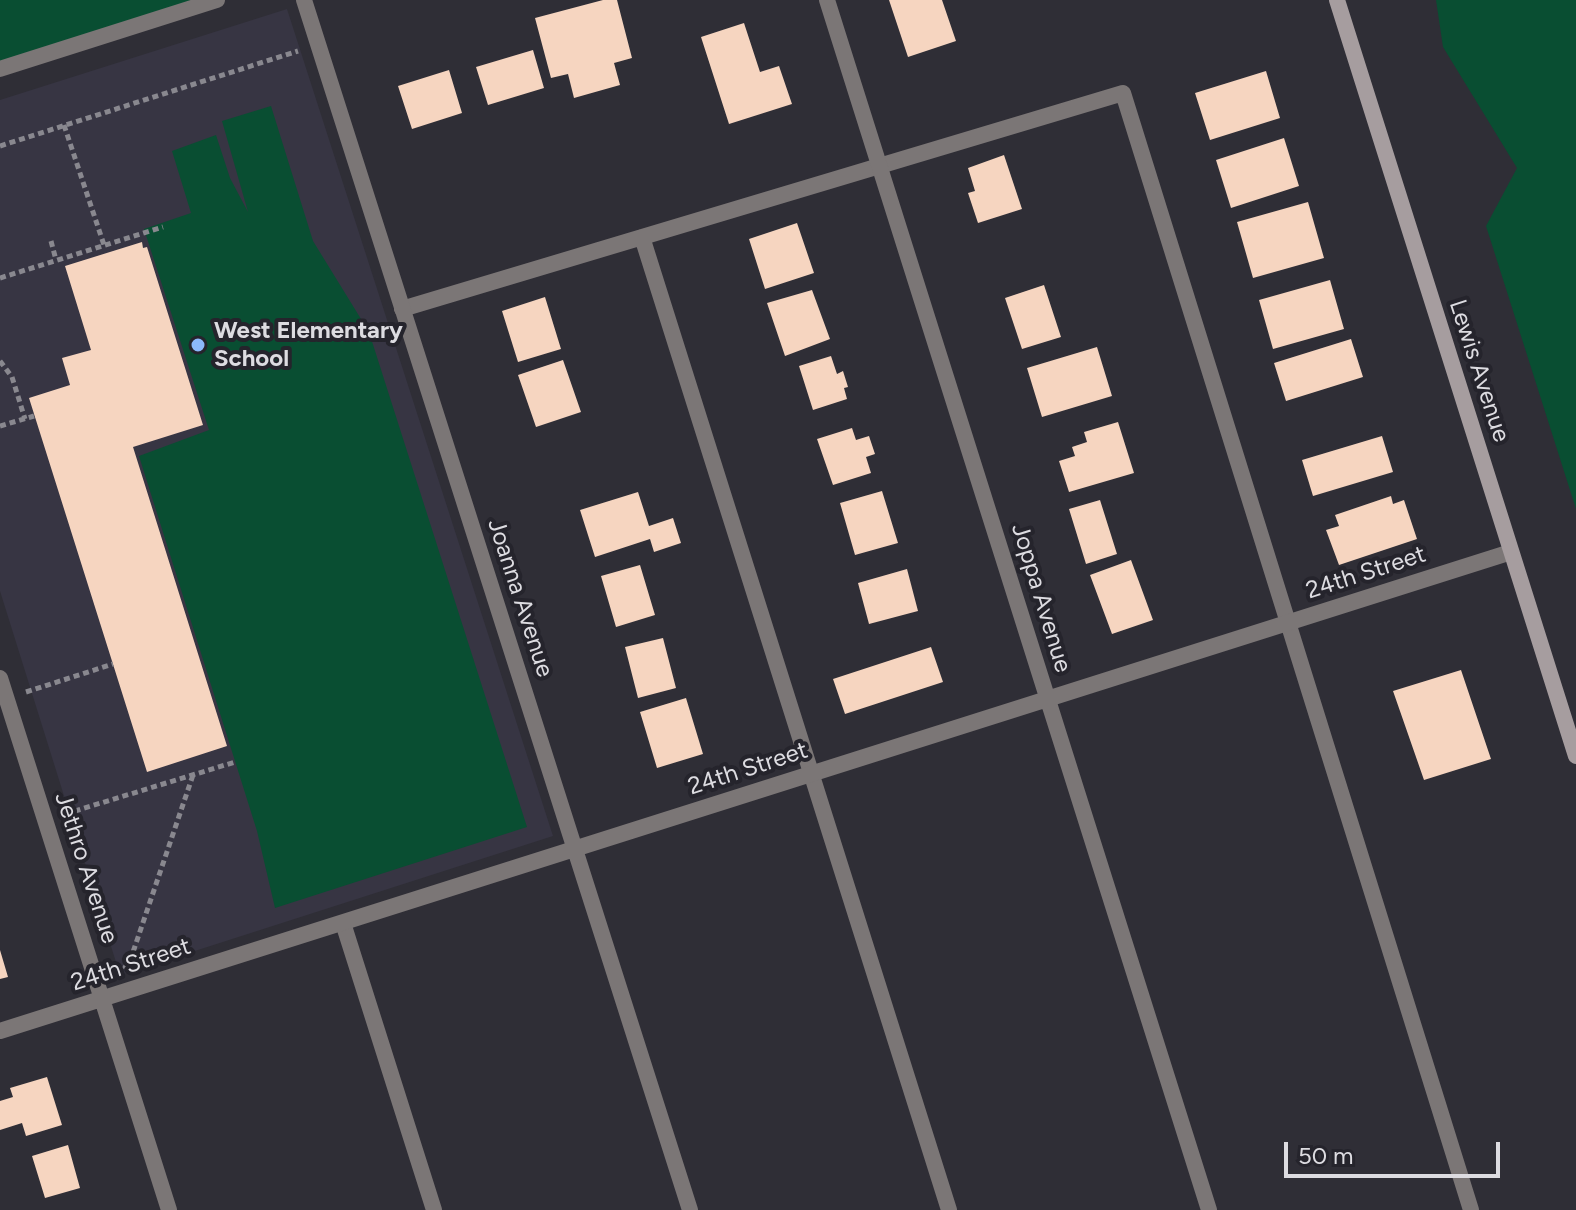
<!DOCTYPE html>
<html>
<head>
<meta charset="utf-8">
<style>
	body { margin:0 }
	#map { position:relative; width:1576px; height:1210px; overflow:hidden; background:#2f2e36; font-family:Figtree,sans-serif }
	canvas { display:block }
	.scale { position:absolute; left:1284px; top:1142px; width:216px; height:36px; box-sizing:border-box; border:4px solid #dddce1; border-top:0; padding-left:10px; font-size:24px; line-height:28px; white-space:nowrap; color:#dddce1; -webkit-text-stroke:6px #25242c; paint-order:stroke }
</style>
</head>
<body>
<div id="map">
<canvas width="1576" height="1210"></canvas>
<div class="scale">50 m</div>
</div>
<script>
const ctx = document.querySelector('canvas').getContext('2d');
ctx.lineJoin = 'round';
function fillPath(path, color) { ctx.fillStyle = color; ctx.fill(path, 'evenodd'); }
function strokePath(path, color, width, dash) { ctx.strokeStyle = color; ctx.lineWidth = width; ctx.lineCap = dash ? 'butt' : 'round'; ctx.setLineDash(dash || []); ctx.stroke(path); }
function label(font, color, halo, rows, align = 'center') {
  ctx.font = font + ' Figtree,sans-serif'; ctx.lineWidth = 8; ctx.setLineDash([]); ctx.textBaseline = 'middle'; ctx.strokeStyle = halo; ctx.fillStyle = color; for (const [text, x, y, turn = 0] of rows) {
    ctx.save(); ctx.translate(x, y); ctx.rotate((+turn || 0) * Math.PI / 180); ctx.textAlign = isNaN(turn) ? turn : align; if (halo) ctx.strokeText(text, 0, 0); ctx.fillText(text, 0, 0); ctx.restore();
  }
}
fillPath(new Path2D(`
	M287,9L553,836L120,975L0,591V100Z`), '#373543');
fillPath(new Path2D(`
	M0,0H213L0,68Z
	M1436,0H1576V509L1486,226L1517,168L1443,47Z
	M271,106L313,241L369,332L527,827L275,908L257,831L139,456L209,430L144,229L191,213L172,151L216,135L230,178L248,212L222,121Z`), '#094e32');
fillPath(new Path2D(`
	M603,0H617L632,58L614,63L620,85L574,98L568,74L551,78L535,18Z
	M889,0H942L956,41L908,57Z
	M744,23L760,72L779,66L792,104L729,124L701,37Z
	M533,50L544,88L488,105L476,67Z
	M449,70L462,113L412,129L398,86Z
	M1266,71L1280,118L1210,140L1195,93Z
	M1284,138L1299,186L1231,208L1216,160Z
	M1004,155L1022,209L978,223L968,193L975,191L968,168Z
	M1308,202L1324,258L1253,278L1237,222Z
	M797,223L814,273L765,289L749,239Z
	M142,242L143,248L147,247L203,425L133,447L227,746L147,772L29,398L70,385L62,358L91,350L65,266Z
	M1330,280L1344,329L1273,349L1259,300Z
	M1044,285L1061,337L1022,349L1005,298Z
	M812,290L830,339L785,356L767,303Z
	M545,297L561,349L518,362L502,311Z
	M1351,339L1363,377L1286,401L1274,363Z
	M1097,347L1112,396L1042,417L1027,368Z
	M831,356L837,374L843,371L848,387L844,388L847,399L813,410L799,366Z
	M563,360L581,412L536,427L518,375Z
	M1118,422L1134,473L1069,492L1059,461L1075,456L1072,447L1087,442L1084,432Z
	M852,428L856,440L869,436L875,454L866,457L871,473L833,485L817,439Z
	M1382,436L1393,472L1313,496L1302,460Z
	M882,491L898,543L855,555L840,503Z
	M638,492L649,526L673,518L681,543L654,552L650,539L595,557L580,510Z
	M1391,496L1393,504L1404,500L1417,539L1339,565L1326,530L1339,526L1335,515Z
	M1100,500L1117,554L1086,564L1069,509Z
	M1131,560L1153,620L1112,634L1090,575Z
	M640,565L655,615L616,627L601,576Z
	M907,569L918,611L869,624L858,583Z
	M663,638L676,688L638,698L625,647Z
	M931,647L943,682L845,714L833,679Z
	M1461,670L1491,759L1424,780L1393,691Z
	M686,698L703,754L657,768L640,712Z
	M0,950L8,977L0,979Z
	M47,1077L62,1125L26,1136L22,1123L0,1130V1101L13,1097L10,1088Z
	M68,1145L80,1188L45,1198L32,1156Z`), '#f6d5c0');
strokePath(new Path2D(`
	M64,125L104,245
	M0,146L298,51
	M51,241L56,260
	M0,278L163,227
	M0,361L12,377L25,419
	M0,426L34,416
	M26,692L113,664
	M65,814L235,762
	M124,969L131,958L193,775`), '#89888f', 5, [6, 4]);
strokePath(new Path2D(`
	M642,237L949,1210
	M402,309L1123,93L1471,1210
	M343,923L434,1210`), '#7b7676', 16);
strokePath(new Path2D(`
	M304,0L690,1210
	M827,0L1209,1210
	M0,678L169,1210
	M0,1031L1511,552`), '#7b7676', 16);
strokePath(new Path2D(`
	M0,69L217,0`), '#7b7676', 16);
strokePath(new Path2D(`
	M1337,0L1576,756`), '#a69d9f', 16);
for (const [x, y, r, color] of [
	[198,345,8,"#8cb9fc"]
]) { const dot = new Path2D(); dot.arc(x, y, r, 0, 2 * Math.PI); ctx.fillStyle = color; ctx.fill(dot); strokePath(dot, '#25242c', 3); }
label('bold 24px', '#dddce1', '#25242c', [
	["West Elementary",214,331],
	["School",214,359]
], 'left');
label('24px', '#dddce1', '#25242c', [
	["Lewis Avenue",1479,371,72],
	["24th Street",1366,573,-18],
	["Joanna Avenue",520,598,72],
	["Joppa Avenue",1041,598,73],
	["24th Street",748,769,-18],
	["Jethro Avenue",86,868,72],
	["24th Street",131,965,-18]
]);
</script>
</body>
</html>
